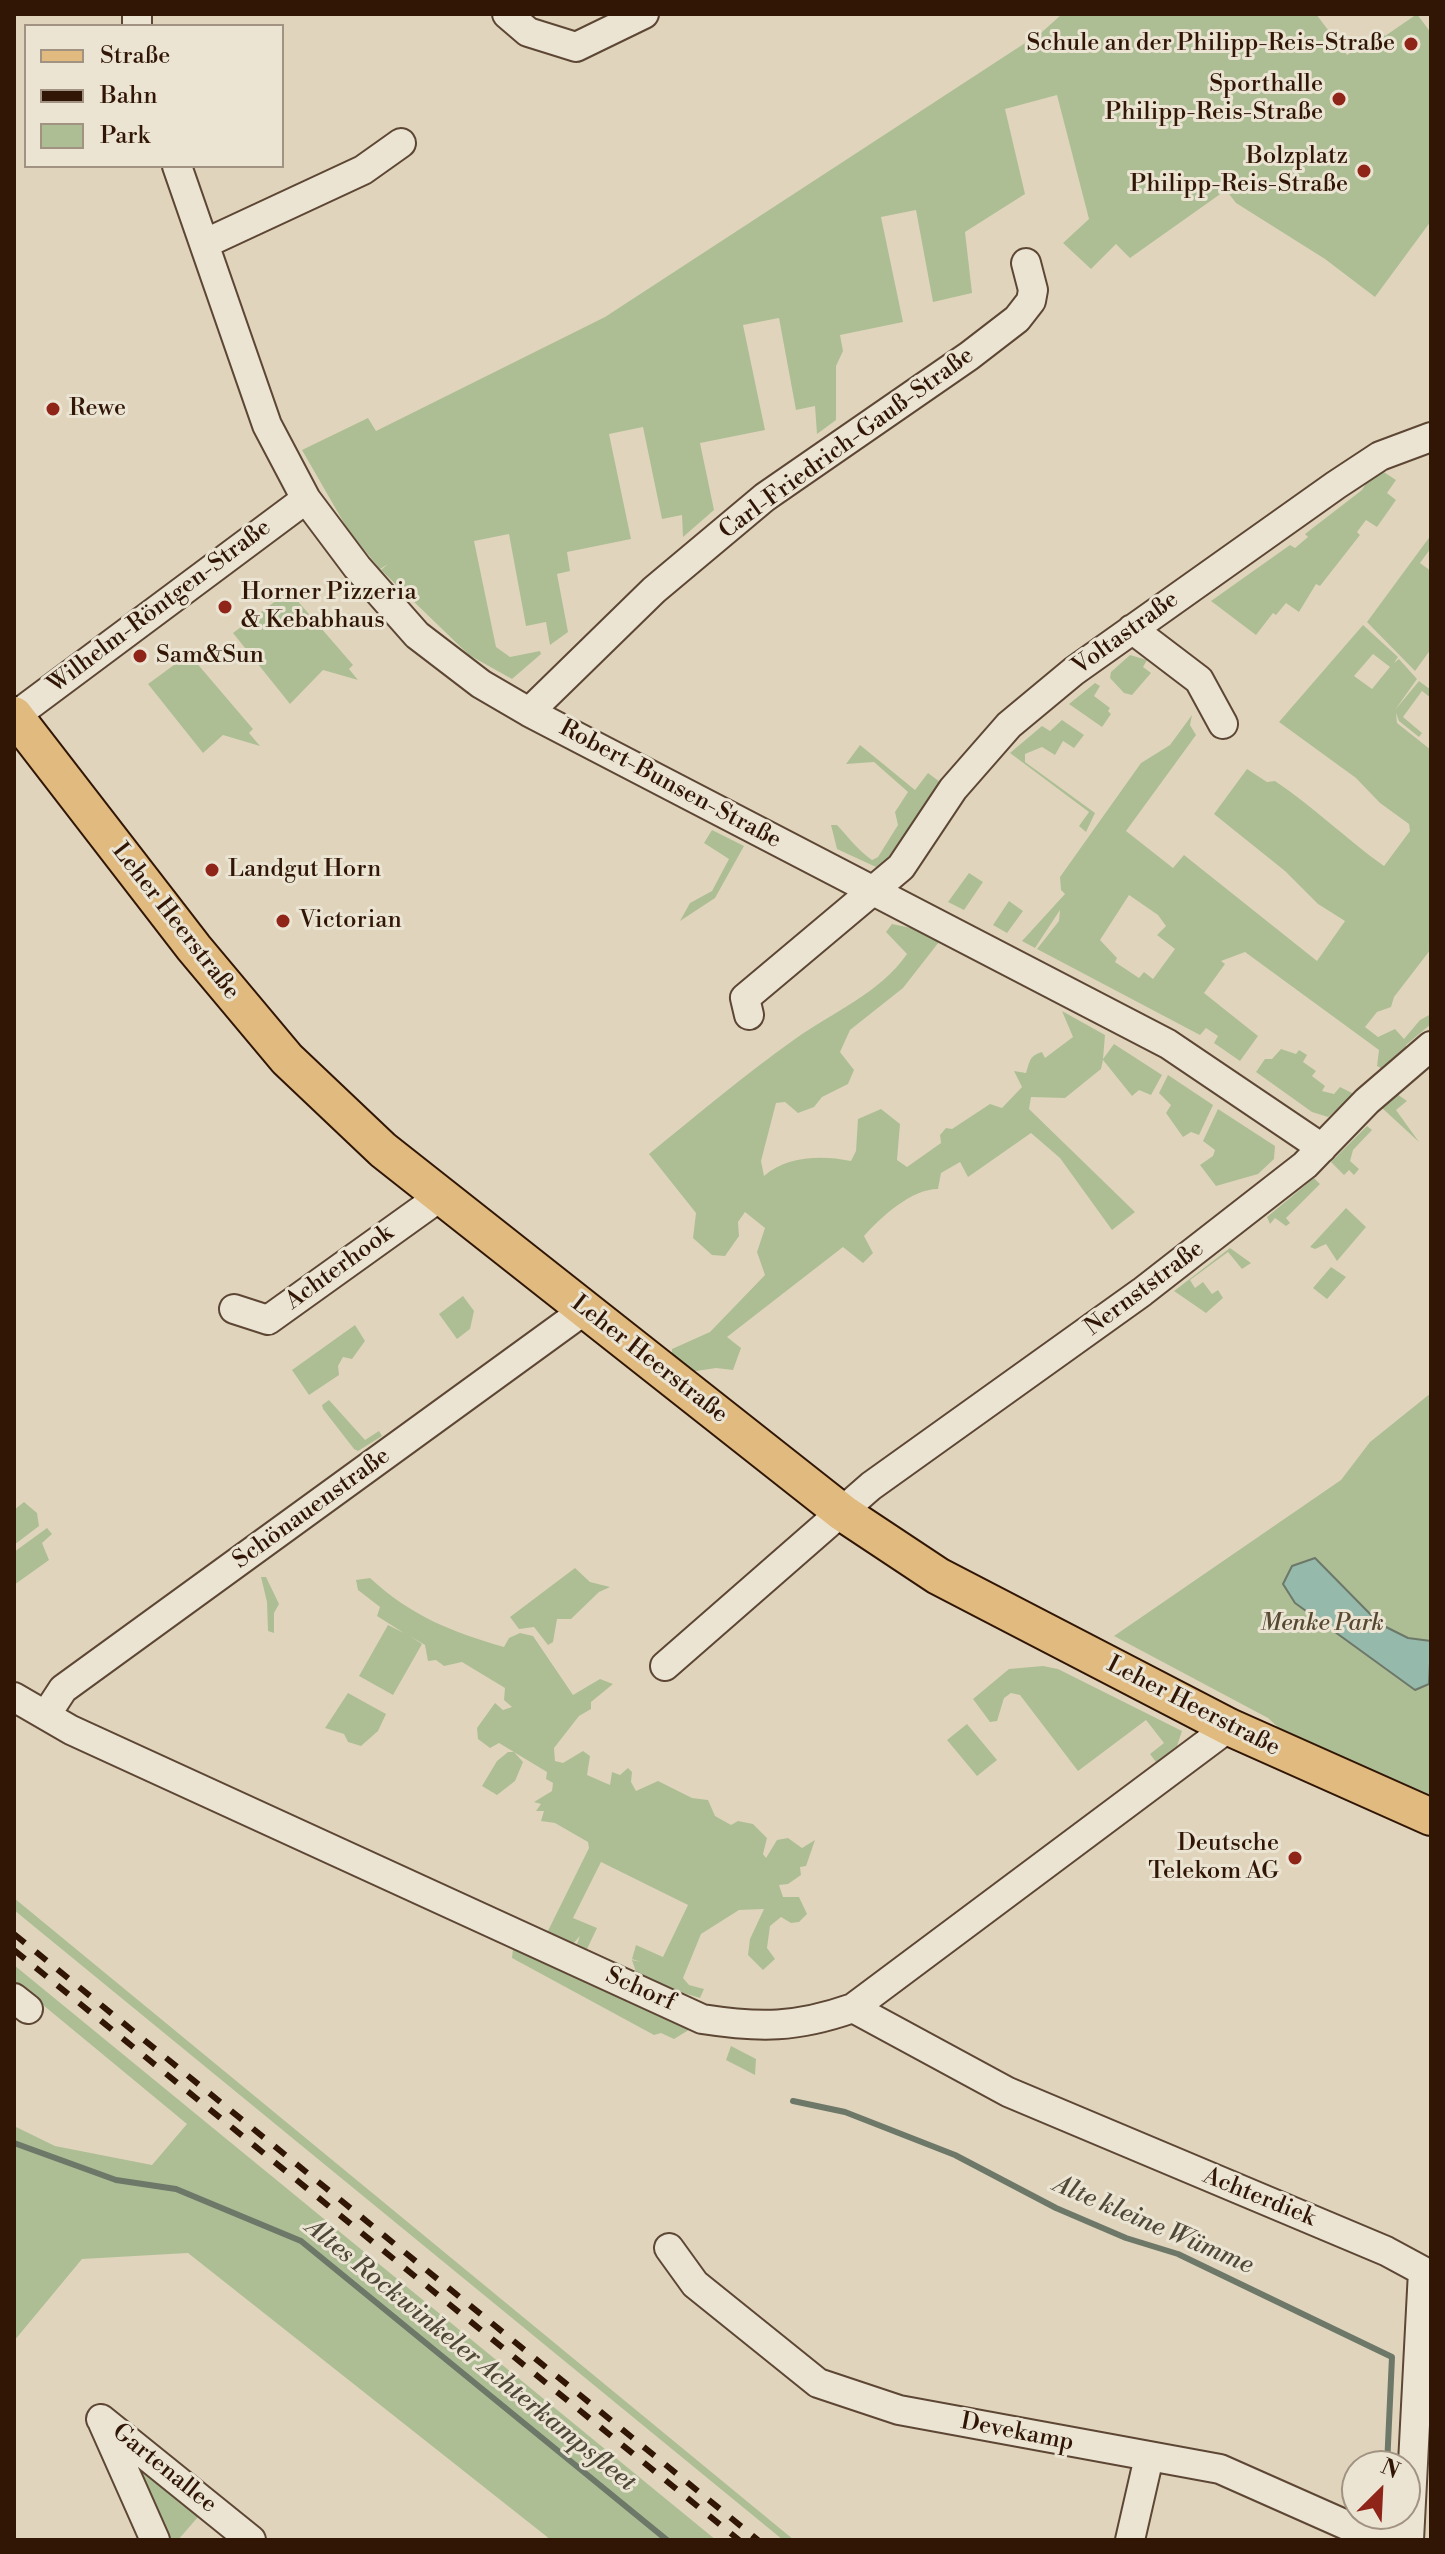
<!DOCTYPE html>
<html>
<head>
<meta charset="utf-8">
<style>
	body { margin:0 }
	#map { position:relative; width:1445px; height:2554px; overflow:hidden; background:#e0d5bc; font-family:"Libre Bodoni",serif }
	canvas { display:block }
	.frame { position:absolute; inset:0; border:16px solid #311606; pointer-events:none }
	.legend { position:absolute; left:24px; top:24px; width:260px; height:144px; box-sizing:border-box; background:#ebe4d3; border:2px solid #a19281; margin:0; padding:10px 14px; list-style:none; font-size:24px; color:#311606 }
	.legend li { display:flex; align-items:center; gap:16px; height:40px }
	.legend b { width:40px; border:2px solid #a19281 }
	.north { position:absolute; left:1341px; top:2450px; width:80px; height:80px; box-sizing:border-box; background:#ebe4d3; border:2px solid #a19281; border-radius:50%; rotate:24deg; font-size:22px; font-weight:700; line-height:32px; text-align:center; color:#311606 }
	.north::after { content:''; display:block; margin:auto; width:28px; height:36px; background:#8f2418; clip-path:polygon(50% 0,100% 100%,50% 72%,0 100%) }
</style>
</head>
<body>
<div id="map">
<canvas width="1445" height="2554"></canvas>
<div class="frame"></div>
<ul class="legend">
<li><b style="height:10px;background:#e0ba7e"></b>Straße</li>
<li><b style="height:10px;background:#311606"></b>Bahn</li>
<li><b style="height:22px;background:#adbe95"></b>Park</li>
</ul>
<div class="north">N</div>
</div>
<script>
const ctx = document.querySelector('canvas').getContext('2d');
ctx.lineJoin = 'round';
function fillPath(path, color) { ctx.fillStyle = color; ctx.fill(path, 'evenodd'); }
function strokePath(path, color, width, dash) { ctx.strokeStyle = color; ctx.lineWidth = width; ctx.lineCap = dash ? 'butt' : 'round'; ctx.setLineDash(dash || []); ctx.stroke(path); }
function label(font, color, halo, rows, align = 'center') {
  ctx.font = font + ' "Libre Bodoni",serif'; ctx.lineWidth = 6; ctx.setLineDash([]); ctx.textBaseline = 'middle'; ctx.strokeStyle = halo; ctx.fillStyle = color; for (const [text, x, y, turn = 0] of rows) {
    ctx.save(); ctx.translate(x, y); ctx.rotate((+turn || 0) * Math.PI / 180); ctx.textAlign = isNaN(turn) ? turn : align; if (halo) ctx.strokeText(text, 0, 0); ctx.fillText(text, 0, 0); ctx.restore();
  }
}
fillPath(new Path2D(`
	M1062,14H1316L1347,55L1381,32L1385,36L1417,14L1431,33V221L1375,297L1325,259L1236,203L1226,190L1130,258L1116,244L1091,269L1063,243L1089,219L1057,95L1005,109L1025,194L965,232L972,293L933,302L916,210L881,217L903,322L840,335L843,351L836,366V420L817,434L815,406L796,410L779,318L743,325L765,430L700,443L714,510L683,537L682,515L662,519L643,427L609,434L631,539L567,552L570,571L557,574L568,632L550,645L546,622L526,626L509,534L474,541L496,647L510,657L540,651L541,654L512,679L469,655L381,570L388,564L380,569L348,530L302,450L368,418L376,431L605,317L1042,32Z
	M1376,467L1396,480L1387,493L1396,500L1377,527L1366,520L1357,532L1360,535L1320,586L1316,584L1299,612L1286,603L1276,615L1273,613L1256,635L1211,601L1290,545L1295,548L1308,537L1305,534L1362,490Z
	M1431,535V548L1420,563L1431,571V649L1415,671L1367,622Z
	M289,591L353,665L349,669L358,680L323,670L290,704L233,633Z
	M1363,625L1398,657L1394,663L1399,659L1417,679L1395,710L1419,681L1431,690V698L1422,691L1403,717L1422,733L1419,737L1399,721L1396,713L1397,723L1431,750V949L1394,997L1391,1007L1377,1012L1365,1027L1378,1037L1395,1029L1404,1039L1420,1020L1431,1014V1024L1406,1045V1055L1388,1072L1377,1066L1379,1050L1245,952L1221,961L1225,964L1204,993L1258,1036L1240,1061L1214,1043L1218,1036L1206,1028L1200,1035L1037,949L1059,921L1060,910L1035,948L1022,941L1065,894L1061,890L1060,877L1141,763L1170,745L1192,715L1190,725L1196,735L1126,831L1173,868L1184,855L1317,961L1345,921L1318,904L1285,871L1214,814L1247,769L1267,782L1275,781C1314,807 1346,839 1384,866L1410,831L1409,824L1380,803L1356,778L1279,722ZM1373,654L1390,667L1372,689L1354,676ZM1129,895L1158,915L1166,926L1157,935L1175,949L1153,979L1144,972L1139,978L1115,962L1117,958L1100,940Z
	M189,654L253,729L249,733L260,746L223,735L203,753L148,684Z
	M1130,655L1147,660L1143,667L1151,673L1132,695L1124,693L1110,678L1111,672Z
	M1095,683L1100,686L1094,696L1110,708L1108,711L1111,714L1102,727L1069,704Z
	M1062,720L1084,735L1074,748L1063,741L1055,755L1042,747L1025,754V762L1095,813L1086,832L1079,826L1089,812L1010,753L1042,726L1050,731Z
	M860,745L915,790L928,773L940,782L885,862L876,867L837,849L831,825H837C849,838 858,850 872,860L878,857L898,825L895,812L908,792L874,762L846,764Z
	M712,830L744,846L715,898L680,921L690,903L712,891L729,859L704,843Z
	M969,873L983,882L964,910L948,902Z
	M1009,901L1023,911L1007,933L993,925Z
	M892,924L911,928L939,942L903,988L850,1030L840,1052L854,1070L848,1084L822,1097L814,1107L798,1113L785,1102L776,1103L761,1161L764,1176C787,1156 821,1155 851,1161L856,1151L858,1119L881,1109L900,1124L897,1160L907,1167L941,1143L940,1135L946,1128L952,1129L990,1104L1002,1108L1022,1087L1014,1071L1026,1073C1030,1061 1029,1056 1042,1052L1045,1058L1073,1037L1062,1011L1105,1035L1103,1059L1114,1044L1162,1075L1151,1095L1139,1090L1132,1096L1103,1060L1101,1069L1065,1098L1031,1097L1029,1109L1135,1212L1112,1230L1060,1158L1031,1133L968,1177L960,1162L941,1173L938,1189C912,1189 882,1216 864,1236L873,1253L863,1263L843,1247L727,1337L741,1348L733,1370L716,1368L683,1373L672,1365V1349L710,1332L765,1275L757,1252L765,1228L745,1212L738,1222L739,1236L725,1256L712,1255L693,1238L696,1213L649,1154C697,1115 744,1075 795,1039C833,1012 880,993 907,954L886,932Z
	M1281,1049L1296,1054L1299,1050L1307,1055L1303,1062L1316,1071L1312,1076L1325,1086L1322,1091L1334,1094L1340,1087L1354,1094L1328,1117L1312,1112L1256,1072L1265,1059H1272Z
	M1168,1075L1213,1105L1199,1135L1191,1132L1183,1137L1166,1113L1171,1105L1159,1093Z
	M1397,1094L1407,1101L1396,1110L1419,1142L1382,1108Z
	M1218,1109L1275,1146L1274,1159L1258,1174L1216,1186L1200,1165L1213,1156L1215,1150L1203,1141Z
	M1367,1126L1372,1130L1353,1150L1350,1161L1359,1169L1354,1175L1349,1170L1344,1175L1331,1162Z
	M1314,1178L1320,1184L1286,1218L1290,1223L1286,1226L1275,1218L1270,1224L1267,1217Z
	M1346,1208L1366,1227L1337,1261L1326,1244L1315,1249L1310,1247Z
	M1230,1248L1251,1263L1242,1269L1228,1252L1190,1280L1195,1288L1203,1282L1212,1294L1218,1290L1223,1298L1206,1313L1174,1291Z
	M1331,1267L1346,1277L1327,1299L1313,1288Z
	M463,1296L474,1311L470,1329L457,1339L439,1314Z
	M355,1325L365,1341L352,1359L343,1357L338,1366L339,1375L309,1395L292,1370Z
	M1431,1393V1800L1292,1740L1268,1718L1114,1636L1341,1480L1370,1442Z
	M329,1400L365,1440L379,1431L382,1436L358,1451L354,1449L323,1409L322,1405Z
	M24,1502L37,1513L39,1526L14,1545V1510Z
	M47,1528L52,1534L42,1543L49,1560L14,1585V1552Z
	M575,1568L590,1582L610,1587L599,1592L571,1619H557L553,1642L548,1645L534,1627L519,1629L510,1617Z
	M261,1577H266L279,1604L274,1613V1633L268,1631L267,1602Z
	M370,1578C411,1616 452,1632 504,1647L509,1638L520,1633L533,1636L573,1695L600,1679L613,1684L591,1702V1709L579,1716L554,1748L555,1761L563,1763L583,1751L590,1756L587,1775L610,1785L612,1772L620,1775L628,1768L632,1772L631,1782L636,1791L658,1781L692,1798L708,1800L715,1816L731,1825L738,1821L753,1824L767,1838L763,1854L766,1858L777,1840L788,1838L802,1848L815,1840L806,1866L800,1867L801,1875L788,1884L779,1885L783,1897H799L807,1914L799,1922L791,1923L781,1917L770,1926L767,1948L775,1959L763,1970L748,1955L750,1939L764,1909L739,1910L701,1934L683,1978L689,1985L704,1989L700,1998L677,1991L657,1993L542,1943L589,1848L588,1842L555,1823L541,1821L544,1811H536L541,1804L534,1802L552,1791L553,1783L546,1779L547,1772L499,1743L490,1748L478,1739L477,1728L495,1703L503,1710L512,1707L504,1700L505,1688L462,1662L444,1666L436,1660L428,1661L425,1645L410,1636L422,1644L393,1695L359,1676L388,1625L404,1633L377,1616L380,1607L358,1590L356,1580ZM601,1862L688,1905L663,1957L636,1945L632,1959L641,1962L632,1960L637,1975L572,1945L580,1936L577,1944L587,1949L597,1928L573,1918Z
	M1043,1666L1058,1669L1182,1731L1177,1746L1156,1762L1150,1754L1164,1743L1146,1720L1078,1771L1020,1695L1011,1693L1004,1698L997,1721L990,1722L973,1699L1009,1669Z
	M348,1693L386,1714L378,1731L361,1746L348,1742L344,1734L325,1728Z
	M967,1724L997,1760L977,1776L947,1740Z
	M508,1752H514L523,1762L515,1781L497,1795L482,1786L497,1761Z
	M14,1898L794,2540H783L14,1910Z
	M514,1940L692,2028L674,2039L661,2033L654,2035L512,1958Z
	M14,1965L716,2540H551L188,2253L82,2259L14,2341V2126L55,2146L152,2165L187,2124L14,1981Z
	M731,2046L756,2059L755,2075L726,2060Z
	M118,2441L210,2524L209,2526L198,2517L178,2540H162Z`), '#adbe95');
const water = new Path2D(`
	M1315,1558L1380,1624L1408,1638L1431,1641L1429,1684L1415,1690L1295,1603L1283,1584L1292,1566Z`);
fillPath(water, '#95b9ab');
strokePath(water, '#6d7869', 2);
strokePath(new Path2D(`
	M793,2101L845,2112L955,2155L1056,2208L1126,2238L1178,2254L1392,2357L1387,2466
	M14,2143L116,2180L176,2189L301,2241L667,2540`), '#6d7869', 6);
const minor = new Path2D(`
	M137,14V26
	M507,14L528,32L576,47L644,14
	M177,166L267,425L306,499L357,567L417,635L481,684L529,712L1168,1044L1322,1148
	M206,243L363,170L401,143
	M1132,629L1199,680L1223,724
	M529,712L654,590L765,497L969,356L1017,319L1031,301L1033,290L1026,263
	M15,716L306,499
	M749,1015L745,998L901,867L953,789L1009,725L1074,671L1336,485L1380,456L1431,437
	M234,1309L268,1320L441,1196
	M665,1666L871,1486L1142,1292L1305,1165L1367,1101L1431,1046
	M14,1697L71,1730L702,2019C760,2028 796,2028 853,2008L1229,1727
	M46,1715L63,1689L586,1309
	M14,1998L28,2009
	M853,2008L1008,2092L1386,2251L1423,2271L1409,2540
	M669,2248L695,2284L818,2383L899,2410L1220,2469L1353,2528L1409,2538
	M101,2419L251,2540
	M103,2423L155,2540
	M1130,2540L1149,2457`);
const major = new Path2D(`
	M14,715L194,948L287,1059L383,1150L843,1513L938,1576L1229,1727L1431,1817`);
strokePath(minor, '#5d4634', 32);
strokePath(major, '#311606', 40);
strokePath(minor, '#ebe4d3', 28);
strokePath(major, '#e0ba7e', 36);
strokePath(new Path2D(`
	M14,1934L758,2540
	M14,1950L739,2540`), '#311606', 6, [14, 14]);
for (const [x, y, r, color] of [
	[1411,44,8,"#8f2418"],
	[1339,99,8,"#8f2418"],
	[1364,171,8,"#8f2418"],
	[53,409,8,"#8f2418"],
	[225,607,8,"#8f2418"],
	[140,656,8,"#8f2418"],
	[212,870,8,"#8f2418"],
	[283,921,8,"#8f2418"],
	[1295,1858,8,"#8f2418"]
]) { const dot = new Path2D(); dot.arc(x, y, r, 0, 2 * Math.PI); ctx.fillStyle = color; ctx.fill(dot); strokePath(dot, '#ebe4d3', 3); }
label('24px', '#311606', '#ebe4d3', [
	["Schule an der Philipp-Reis-Straße",1395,44,"right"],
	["Sporthalle",1323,85,"right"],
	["Philipp-Reis-Straße",1323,113,"right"],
	["Bolzplatz",1348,157,"right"],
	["Philipp-Reis-Straße",1348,185,"right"],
	["Rewe",69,409],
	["Horner Pizzeria",241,593],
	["& Kebabhaus",241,621],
	["Sam&Sun",156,656],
	["Landgut Horn",228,870],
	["Victorian",299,921],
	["Deutsche",1279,1844,"right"],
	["Telekom AG",1279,1872,"right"]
], 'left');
label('24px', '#311606', '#ebe4d3', [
	["Carl-Friedrich-Gauß-Straße",847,444,-36],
	["Wilhelm-Röntgen-Straße",160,607,-37],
	["Voltastraße",1126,634,-36],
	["Robert-Bunsen-Straße",670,785,28],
	["Leher Heerstraße",175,922,52],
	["Achterhook",340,1268,-36],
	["Nernststraße",1145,1289,-37],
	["Leher Heerstraße",649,1360,38],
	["Schönauenstraße",312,1509,-36],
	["Leher Heerstraße",1193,1707,27],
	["Schorf",640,1990,24],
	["Achterdiek",1259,2198,22],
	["Devekamp",1017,2433,11],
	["Gartenallee",164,2469,39]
]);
label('italic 24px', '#564831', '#ebe4d3', [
	["Menke Park",1322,1624]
]);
label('italic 26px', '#4f4738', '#ebe4d3', [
	["Alte kleine Wümme",1153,2226,23],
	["Altes Rockwinkeler Achterkampsfleet",470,2356,39]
]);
</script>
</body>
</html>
